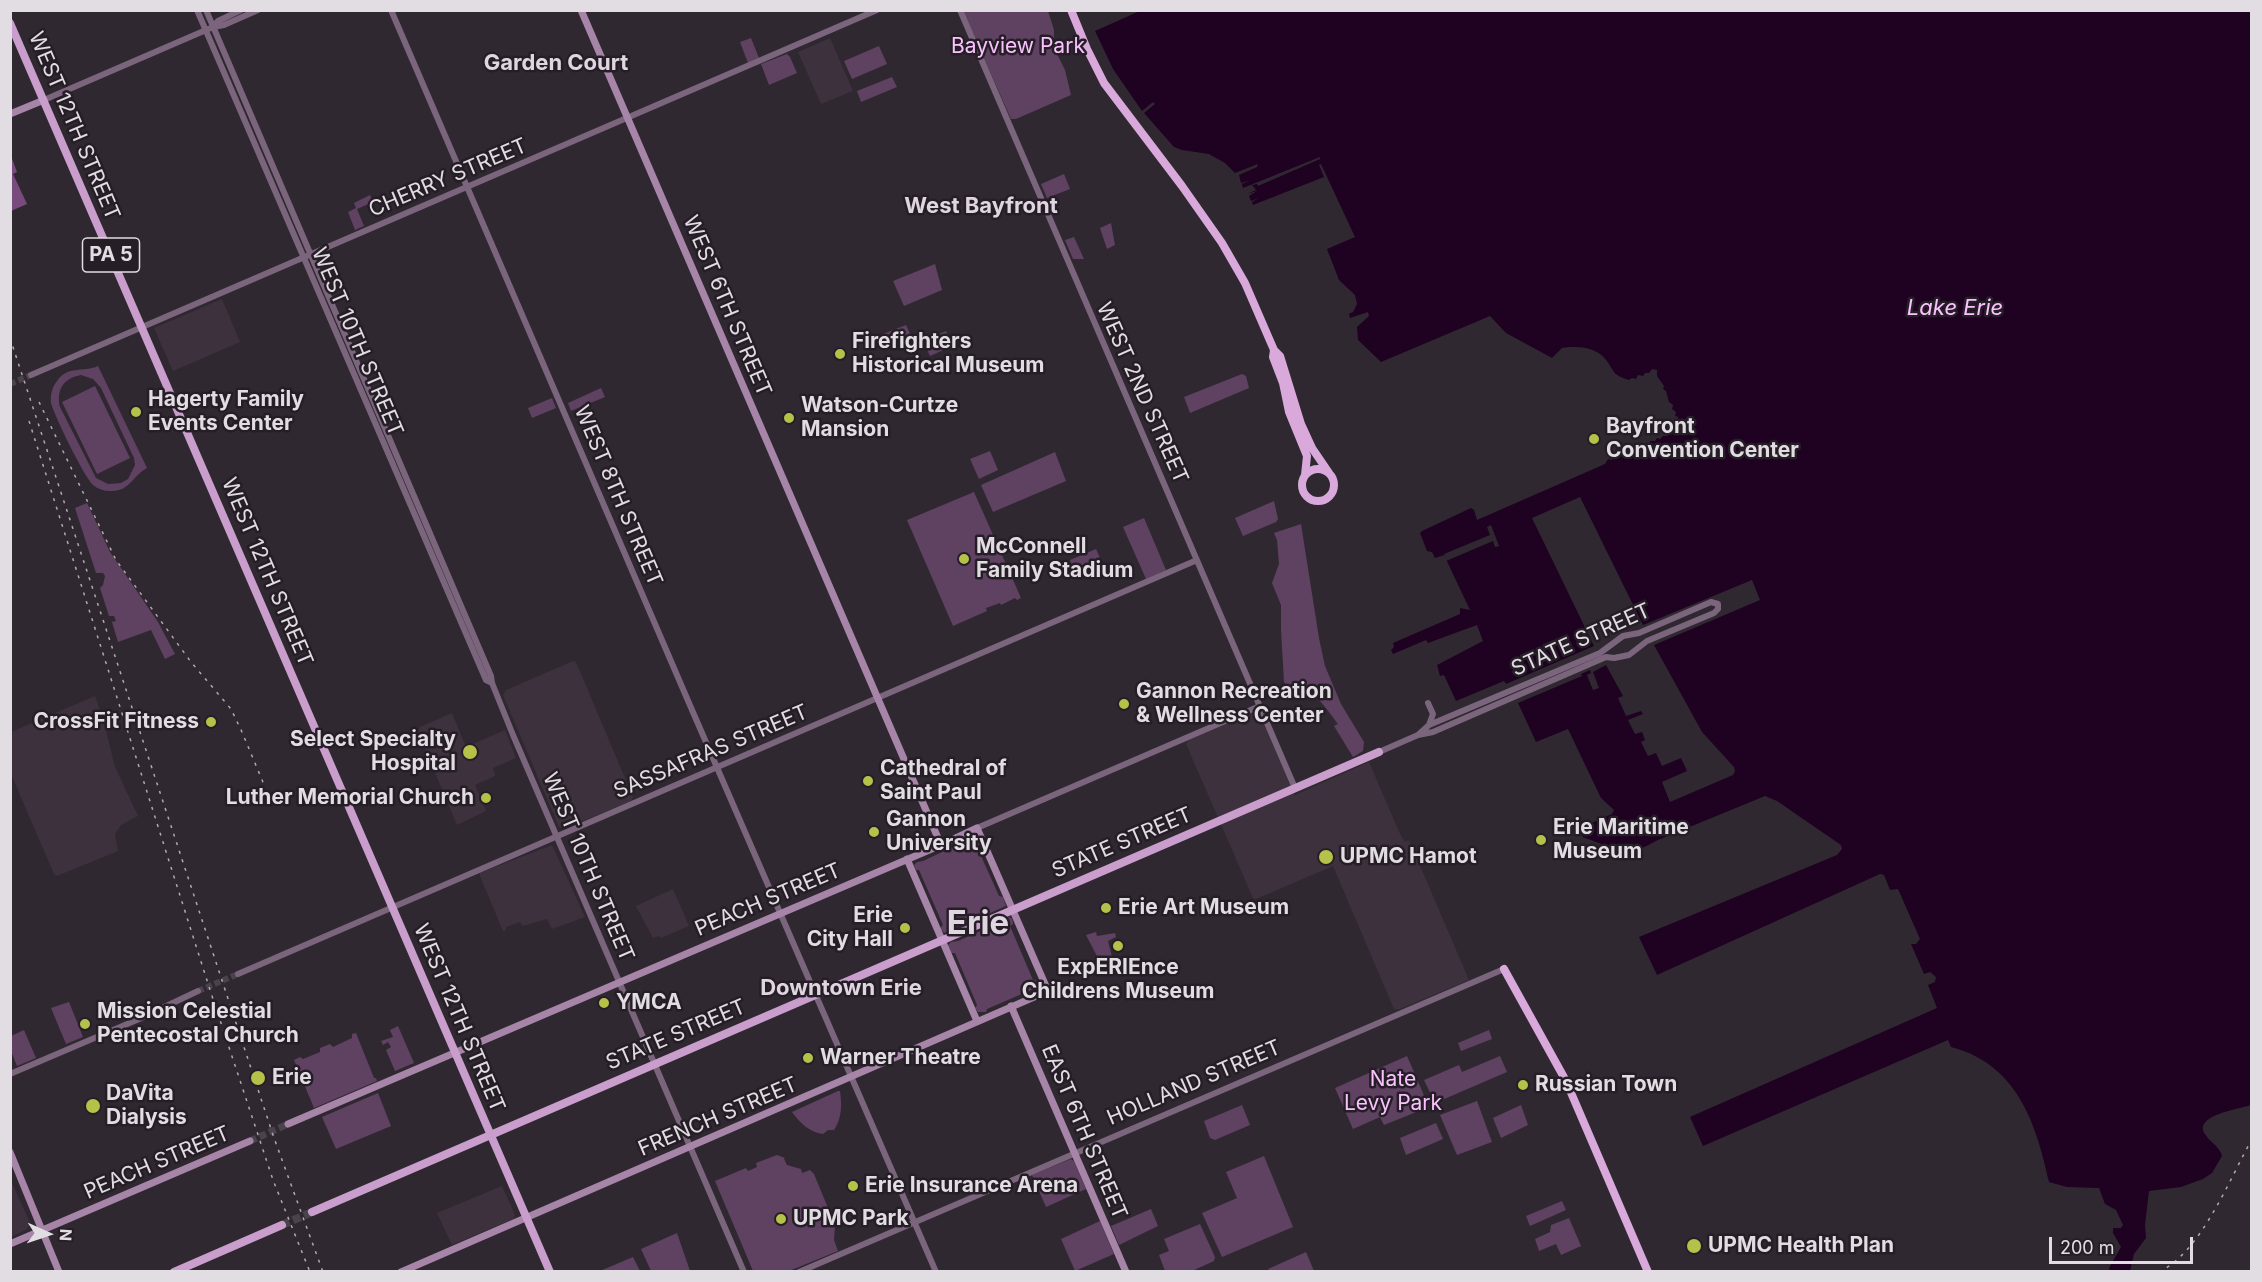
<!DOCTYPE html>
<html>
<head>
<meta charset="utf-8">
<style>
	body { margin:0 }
	#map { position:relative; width:2262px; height:1282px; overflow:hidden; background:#302831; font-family:Inter,sans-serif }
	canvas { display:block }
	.frame { position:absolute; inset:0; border:12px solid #e2dde2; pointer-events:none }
	.north { position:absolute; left:18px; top:1204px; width:60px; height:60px; -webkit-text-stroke:4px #261e27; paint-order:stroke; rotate:93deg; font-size:16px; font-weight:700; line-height:24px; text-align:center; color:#e2dde2 }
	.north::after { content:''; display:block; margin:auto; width:21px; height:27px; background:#e2dde2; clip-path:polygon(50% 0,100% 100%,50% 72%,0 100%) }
	.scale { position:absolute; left:2049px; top:1237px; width:144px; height:27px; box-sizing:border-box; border:3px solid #e2dde2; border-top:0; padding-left:8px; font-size:18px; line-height:21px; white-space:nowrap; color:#e2dde2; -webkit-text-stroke:4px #261e27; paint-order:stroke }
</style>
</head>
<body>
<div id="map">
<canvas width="2262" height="1282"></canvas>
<div class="frame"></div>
<div class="north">N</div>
<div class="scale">200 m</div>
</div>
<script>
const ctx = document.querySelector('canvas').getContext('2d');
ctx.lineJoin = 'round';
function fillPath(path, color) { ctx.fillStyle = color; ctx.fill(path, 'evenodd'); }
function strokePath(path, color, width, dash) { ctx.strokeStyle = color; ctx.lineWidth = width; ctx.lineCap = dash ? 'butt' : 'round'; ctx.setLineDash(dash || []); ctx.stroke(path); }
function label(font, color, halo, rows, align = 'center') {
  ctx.font = font + ' Inter,sans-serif'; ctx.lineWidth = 5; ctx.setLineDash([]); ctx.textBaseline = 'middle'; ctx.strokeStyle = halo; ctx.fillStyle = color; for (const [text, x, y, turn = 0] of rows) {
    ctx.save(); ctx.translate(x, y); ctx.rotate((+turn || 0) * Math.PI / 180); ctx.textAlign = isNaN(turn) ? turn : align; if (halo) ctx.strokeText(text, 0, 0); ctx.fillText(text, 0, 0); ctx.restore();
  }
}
fillPath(new Path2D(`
	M830,38L853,91L821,104L798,52Z
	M222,299L240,342L173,371L154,328Z
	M573,661L576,662L633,797L631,801L564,829L559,827L503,695L506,690Z
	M95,696L104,722L115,767L138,816L121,825L115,834L118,851L57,876L54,874L11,774V732Z
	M1254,712H1259L1295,795L1369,762L1400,834L1405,842L1409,840L1469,980L1400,1009H1394L1333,866L1256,899L1253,898L1186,744L1189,740Z
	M452,713L466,747L505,730L516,758L493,768L495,776L475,785L486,811L457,825L418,732L420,727Z
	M552,845L585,917L552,929L547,919L523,926L520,922L506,927V930L503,931L480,876V873Z
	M673,889L689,926L661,938L659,936L653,938L636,906Z
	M10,1178L30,1223L27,1229L11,1237Z
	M502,1186L515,1215L513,1219L452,1245L437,1213Z`), '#3c313d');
fillPath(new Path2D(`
	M963,11H1048L1054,30V48L1065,70L1071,95L1016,119H1011Z
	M751,38L759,58L748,63L740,42Z
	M879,46L887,64L852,79L844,61Z
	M787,54L790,57L797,73L769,85L761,64Z
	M892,77L897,87L861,102L857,91Z
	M1064,174L1070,189L1047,198L1041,184Z
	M370,195L373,202L357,209L364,226L355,230L348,212L356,208L354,203Z
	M1111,223L1115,245L1107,249L1100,228Z
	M1074,237L1084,259H1073L1065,240Z
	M935,264L942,290L904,306L893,281Z
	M906,325L911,336L888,346L883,334Z
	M946,331L952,346L930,356L923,341Z
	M98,366L147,468C133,475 130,492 110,491C104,491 98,489 93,485C83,475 55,417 51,403C50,396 52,387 57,381C68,365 83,373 98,366ZM81,375L93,379L101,388L134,458L135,465L128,479L121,483L108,484L96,478L60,407C56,389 64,378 81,375Z
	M1242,374L1246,376L1249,388L1190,413L1184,397Z
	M95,386L130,458L97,474L62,402Z
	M601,388L605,397L571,411L568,403Z
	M552,398L556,408L532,418L528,408Z
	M990,451L998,470L979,479L970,459Z
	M1055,452L1066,481L993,512L981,485Z
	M974,492L1021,598L1017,600L1015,598L1001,605L1000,603L986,608L987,611L953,626L907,520Z
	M1274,501L1278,519L1276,522L1243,536L1235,518Z
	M87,503L110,552L158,622L175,654L165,659L151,630L118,642L112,622L116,621L114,616H109L100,588L103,585L105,576L103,573H96L75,508Z
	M1144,518L1166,570L1146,579L1123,527Z
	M1301,524L1319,638L1325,666L1341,704L1364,742L1363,751L1353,757L1334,726L1338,724C1327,710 1311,684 1293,684L1289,690L1284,682L1281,630V605L1272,583L1279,564L1277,540L1274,533Z
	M1096,549L1103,565L1075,576L1070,560Z
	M974,837L980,844L977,847L999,896L1003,897L1006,906L944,933L940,928L943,925L919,870H916L914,865L917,862L923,861Z
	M1009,917L1012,919L1013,924L1010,926L1033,980L1039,981V987L1033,991L1031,990L987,1009L986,1012H978L975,1008L977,1005L955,953H951L948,945L951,942L958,941L1001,922Z
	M1096,932L1097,936L1115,933L1116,937L1108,941L1112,957L1100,962L1086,935Z
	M69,1002L83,1037L66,1044L51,1008Z
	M398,1026L414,1063L395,1071L386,1050L391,1047L388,1042L383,1045L381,1041L393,1037L390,1030Z
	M24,1030L36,1058L17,1066L11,1051V1036Z
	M1489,1030L1492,1039L1461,1051L1458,1043Z
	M356,1033L374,1078H376L377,1081L314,1108L294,1060L300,1057L303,1059L320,1052V1048L330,1044L333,1047L352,1038V1034Z
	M1407,1056L1429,1107L1384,1125L1380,1117L1353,1129L1335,1088Z
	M1500,1056L1507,1072L1435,1103L1424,1080L1459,1065L1462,1072Z
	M838,1091H840C842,1105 842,1118 834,1130H828L823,1134C809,1132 800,1123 792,1112Z
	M378,1093L391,1126L336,1149L322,1117Z
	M1477,1101L1492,1142L1457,1155L1440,1115Z
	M1242,1105L1250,1125L1215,1140L1210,1138L1204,1121Z
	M1521,1105L1528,1125L1501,1138L1493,1118Z
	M1436,1123L1443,1139L1406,1155L1400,1138Z
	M777,1155L785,1158L784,1159L787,1165L801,1169L802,1173L810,1170L814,1174L835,1225L834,1240L838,1251L789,1271H753L715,1181L746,1168L748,1171L757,1167L756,1163Z
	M1264,1156L1293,1227L1222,1257L1202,1213L1237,1198L1226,1172Z
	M1071,1159L1074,1161L1086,1189L1046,1207L1032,1175Z
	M1562,1201L1566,1210L1530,1226L1526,1216Z
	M1151,1209L1158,1226L1119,1245L1111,1226Z
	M1569,1218L1581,1246L1561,1255L1556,1244L1539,1251L1535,1239L1550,1232L1551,1225Z
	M1100,1221L1114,1254L1075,1271L1061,1239Z
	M1200,1224L1215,1257L1214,1261L1192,1271H1165L1159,1255L1169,1251L1164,1239Z
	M677,1233L690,1271H651L641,1249Z
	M1306,1252L1314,1271H1270L1268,1269Z
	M633,1257L640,1271H600Z`), '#5f4161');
fillPath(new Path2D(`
	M11,156L17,172L13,174L27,204L11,211Z`), '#794a7d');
fillPath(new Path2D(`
	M1142,10L2251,11V1105C2240,1109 2193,1115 2205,1134C2210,1143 2219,1145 2222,1156L2212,1173L2203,1179L2181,1187L2149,1191L2145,1225L2146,1238L2134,1254L2130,1271H2110L2109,1268L2121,1247L2113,1233V1228H2121L2123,1225L2116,1210L2105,1204L2099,1188L2067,1187L2049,1182C2036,1123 2017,1064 1951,1047L1948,1040L1703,1146L1690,1117L1937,1008L1928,985L1935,982L1936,977L1930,972L1924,974L1911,944H1916L1920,939L1898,889L1890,890L1884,875L1880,874L1657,975L1639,937L1837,855L1842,849L1841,845L1777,801L1765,796L1658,840L1631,854L1628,847L1620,851L1583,837L1578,829L1612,814L1614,810L1601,798L1568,729L1536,742L1518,703L1582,676L1581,674L1590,670L1591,673L1587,675L1593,690L1599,688L1593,672L1606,665L1623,696L1618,698L1626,716L1641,711L1643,714L1628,720L1635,734L1642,732L1645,740L1641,742L1648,756L1656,753L1662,766L1681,758L1687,771L1662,782L1670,802L1733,775L1735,771L1734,767L1702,732L1654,645L1760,600L1752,580L1643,625L1580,497L1532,518L1594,646L1506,684L1504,681L1456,701L1444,675L1440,676L1437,665L1483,641L1477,625L1428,643L1426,640L1393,654L1391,650L1394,647L1393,643L1460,614V608L1470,610L1444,555L1435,558L1432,552L1427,551L1420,533L1422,531L1471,508L1474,510L1477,520L1605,464L1608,459L1612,460L1613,457L1617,458L1620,454L1624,455L1626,452H1629L1633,449H1636L1638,446L1642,447L1645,443L1650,444V441H1655L1657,438L1660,439L1663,436H1667L1670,432L1680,430L1682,425L1678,422V417L1675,416L1676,412L1672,409L1673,405L1669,402L1666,391L1663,389L1664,386L1657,376V370L1652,369L1649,373H1645L1643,376L1638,375L1636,379L1632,378L1629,380C1611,374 1616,373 1606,360C1596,346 1576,346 1562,348L1552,358L1506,333L1490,316L1381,362L1358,340L1357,327L1369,316L1368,312L1350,318L1349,314L1353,312L1357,304L1355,295L1339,280L1327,249L1355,237L1321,164L1319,165L1324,177L1253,205L1252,202L1259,198L1251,201L1249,196L1257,191L1247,194L1256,190L1252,185L1257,184L1258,186L1320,159V157L1243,188L1242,184L1249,181L1241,183L1239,175L1257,167L1258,164L1235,173L1225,163L1209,154L1182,150L1174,147L1144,113L1155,104L1153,102L1142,111L1113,69L1095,31Z`), '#1f0122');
fillPath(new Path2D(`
	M1491,525L1499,546L1495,547L1493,541L1446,561L1444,554L1490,535L1487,527Z`), '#302831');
strokePath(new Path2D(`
	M10,384L31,375
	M198,991L238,974`), '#4b434c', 6, [6, 3]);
strokePath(new Path2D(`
	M250,1141L288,1124`), '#4b434c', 7, [7, 3.5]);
strokePath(new Path2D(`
	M282,1225L312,1212`), '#4b434c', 8, [8, 4]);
strokePath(new Path2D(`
	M197,10L486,680L492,683
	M206,10L491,676L492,683L513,735L744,1272
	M391,10L689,703L936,1272
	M960,10L1295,788
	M213,27L218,21L241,10
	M44,100L213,27L224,25L258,10
	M31,375L877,10
	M1428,703L1433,714L1429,725
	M1379,752L1418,735L1433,732L1606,657L1614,658L1629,655L1647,641L1714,613L1718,609V604L1711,602L1639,633L1623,636L1600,653L1429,725L1418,735
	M977,828L1260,706
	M238,974L1197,560
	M10,1074L139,1019L198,991
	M799,1272L1504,969`), '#7a657c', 6);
strokePath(new Path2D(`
	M581,10L941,845
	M10,114L44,100
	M907,859L977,1021
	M1011,1006L1126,1272
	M288,1124L941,845L977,828L1048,991L401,1272
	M10,1152L59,1272
	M10,1244L250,1141`), '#a785a9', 7);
strokePath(new Path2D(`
	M10,23L550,1272
	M312,1212L1379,752
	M174,1272L282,1225`), '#ca9ecc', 8);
strokePath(new Path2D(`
	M1071,10L1087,49L1104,83L1182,186L1222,243L1245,283L1274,350L1280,356L1301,424L1312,448L1329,473
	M1274,350L1273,357L1283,383L1289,412L1307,456L1305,475
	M1302 485a16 16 0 1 1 32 0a16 16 0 1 1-32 0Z
	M1504,969L1566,1081L1648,1272`), '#daa9dc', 8);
strokePath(new Path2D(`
	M10,338L274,1138L323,1272
	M39,402L116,560L191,662L231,709L242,732L265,787
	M29,421L211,993L273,1180L310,1272
	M2159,1272C2201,1252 2229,1180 2252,1139`), '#b0aab0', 1.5, [3, 6]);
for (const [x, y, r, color] of [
	[840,354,6,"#b6c149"],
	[136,412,6,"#b6c149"],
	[789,418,6,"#b6c149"],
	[1594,439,6,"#b6c149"],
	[964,559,6,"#b6c149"],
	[1124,704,6,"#b6c149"],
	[211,722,6,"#b6c149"],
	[470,752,8,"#b6c149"],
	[868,781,6,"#b6c149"],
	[486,798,6,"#b6c149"],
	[874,832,6,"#b6c149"],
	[1541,840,6,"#b6c149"],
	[1326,857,8,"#b6c149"],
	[1106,908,6,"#b6c149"],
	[905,928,6,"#b6c149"],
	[1118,946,6,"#b6c149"],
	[604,1003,6,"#b6c149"],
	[85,1024,6,"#b6c149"],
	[808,1058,6,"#b6c149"],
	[258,1078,8,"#b6c149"],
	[1523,1085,6,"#b6c149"],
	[93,1106,8,"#b6c149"],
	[853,1186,6,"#b6c149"],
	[781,1219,6,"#b6c149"],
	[1694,1246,8,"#b6c149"]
]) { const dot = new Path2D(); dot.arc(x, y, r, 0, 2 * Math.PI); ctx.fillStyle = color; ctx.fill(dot); strokePath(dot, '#261e27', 2); }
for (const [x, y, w] of [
	[111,255,57]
]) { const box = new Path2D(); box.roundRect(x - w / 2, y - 17, w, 34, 4.5); ctx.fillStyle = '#261e27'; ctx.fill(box); strokePath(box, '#e2dde2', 1.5); }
label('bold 20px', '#e2dde2', null, [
	["PA 5",111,255]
]);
label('21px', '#f9c1fd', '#261e27', [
	["Bayview Park",1018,47],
	["Nate",1393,1080],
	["Levy Park",1393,1104]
]);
label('21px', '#e2dde2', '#261e27', [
	["WEST 12TH STREET",74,126,67],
	["CHERRY STREET",448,178,-23],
	["WEST 6TH STREET",727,306,67],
	["WEST 10TH STREET",357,342,67],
	["WEST 2ND STREET",1142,393,66],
	["WEST 8TH STREET",618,496,67],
	["WEST 12TH STREET",267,572,67],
	["STATE STREET",1581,640,-24],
	["SASSAFRAS STREET",711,752,-23],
	["STATE STREET",1122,843,-23],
	["WEST 10TH STREET",588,867,67],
	["PEACH STREET",768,900,-23],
	["WEST 12TH STREET",459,1018,67],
	["STATE STREET",676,1035,-23],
	["HOLLAND STREET",1194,1083,-23],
	["FRENCH STREET",718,1117,-23],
	["EAST 6TH STREET",1084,1132,67],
	["PEACH STREET",157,1163,-23]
]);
label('bold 21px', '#e2dde2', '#261e27', [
	["Firefighters",852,342],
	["Historical Museum",852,366],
	["Hagerty Family",148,400],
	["Events Center",148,424],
	["Watson-Curtze",801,406],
	["Mansion",801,430],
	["Bayfront",1606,427],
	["Convention Center",1606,451],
	["McConnell",976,547],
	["Family Stadium",976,571],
	["Gannon Recreation",1136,692],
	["& Wellness Center",1136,716],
	["CrossFit Fitness",199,722,"right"],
	["Select Specialty",456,740,"right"],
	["Hospital",456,764,"right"],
	["Cathedral of",880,769],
	["Saint Paul",880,793],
	["Luther Memorial Church",474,798,"right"],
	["Gannon",886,820],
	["University",886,844],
	["Erie Maritime",1553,828],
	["Museum",1553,852],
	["UPMC Hamot",1340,857],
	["Erie Art Museum",1118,908],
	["Erie",893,916,"right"],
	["City Hall",893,940,"right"],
	["ExpERIEnce",1118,968,"center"],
	["Childrens Museum",1118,992,"center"],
	["YMCA",616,1003],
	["Mission Celestial",97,1012],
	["Pentecostal Church",97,1036],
	["Warner Theatre",820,1058],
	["Erie",272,1078],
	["Russian Town",1535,1085],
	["DaVita",106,1094],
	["Dialysis",106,1118],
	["Erie Insurance Arena",865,1186],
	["UPMC Park",793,1219],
	["UPMC Health Plan",1708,1246]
], 'left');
label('bold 22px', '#e0d6e1', '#261e27', [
	["Garden Court",556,63],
	["West Bayfront",981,206],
	["Downtown Erie",841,988]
]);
label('italic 22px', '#fac2fe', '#261e27', [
	["Lake Erie",1955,308]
]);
label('bold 33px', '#e0d6e1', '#261e27', [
	["Erie",978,924]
]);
</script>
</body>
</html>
